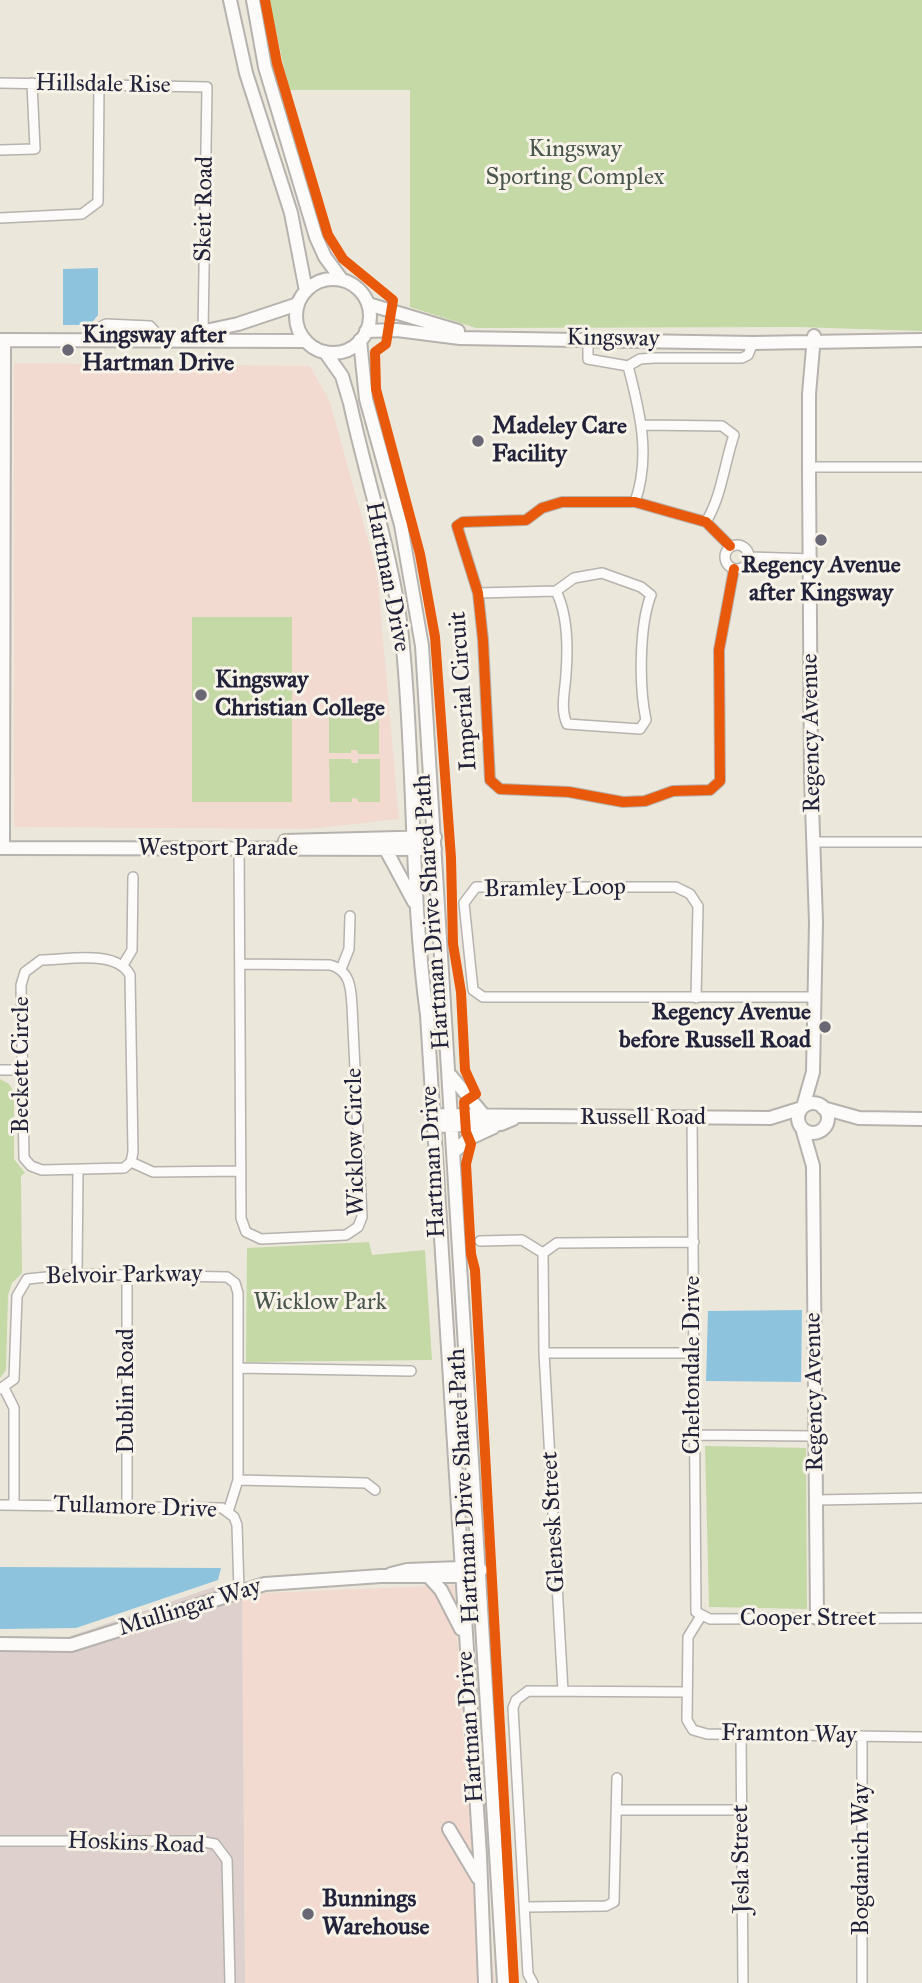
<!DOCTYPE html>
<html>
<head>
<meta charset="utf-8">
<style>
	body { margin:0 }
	canvas { display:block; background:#ece7db }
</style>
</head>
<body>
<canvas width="922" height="1983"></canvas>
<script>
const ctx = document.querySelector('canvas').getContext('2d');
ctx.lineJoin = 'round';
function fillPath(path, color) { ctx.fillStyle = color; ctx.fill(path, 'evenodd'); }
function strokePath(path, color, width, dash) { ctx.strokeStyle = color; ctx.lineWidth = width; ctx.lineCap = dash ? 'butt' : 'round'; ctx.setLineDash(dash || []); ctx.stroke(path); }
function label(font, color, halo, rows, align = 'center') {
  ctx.font = font + ' "IM FELL Great Primer",serif'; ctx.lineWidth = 6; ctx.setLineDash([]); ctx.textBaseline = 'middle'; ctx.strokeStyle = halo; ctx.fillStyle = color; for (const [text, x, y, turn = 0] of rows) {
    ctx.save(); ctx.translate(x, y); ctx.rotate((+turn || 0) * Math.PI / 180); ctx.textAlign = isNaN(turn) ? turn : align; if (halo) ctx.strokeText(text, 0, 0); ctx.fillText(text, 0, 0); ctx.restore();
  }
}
fillPath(new Path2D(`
	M14,363L310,366L330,402L377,572L399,819L309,829L14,827Z
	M454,1585L463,1734L495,1983H245L242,1594Z`), '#f2dad1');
fillPath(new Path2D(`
	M231,1581L242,1594L245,1983H0V1637H68Z`), '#ded0cd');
fillPath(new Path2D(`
	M269,0H922V331L799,327L476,328L410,307V90H289Z
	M192,617H292V802H192Z
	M329,710H351V714H357L358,710H379V754H358L357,750H351V753H329Z
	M329,759H351L352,763H358V759H380V802H358V799L352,798V802H330Z
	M0,1079L9,1084L14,1092V1159L25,1173L21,1176L22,1273L12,1283L8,1295L6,1370L0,1378Z
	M369,1242L372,1255L425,1250L432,1360L246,1362L247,1248Z
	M705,1446L806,1448L807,1609L709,1607Z`), '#c4d9a6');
fillPath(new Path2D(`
	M98,268V315L90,325H63V269Z
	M802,1310L801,1382L706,1381L708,1311Z
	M0,1567L221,1568L218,1580L76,1628L0,1629Z`), '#8ec3de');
const street = new Path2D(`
	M0,83L207,87L203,332
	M0,150L35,149L32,83
	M0,218L82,214L98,202L99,83
	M98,339L100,327L106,324L150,326L161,338
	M588,339V359L628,366L640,359L654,358H742L748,355L753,343
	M628,366C640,412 651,456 635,502
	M643,425L722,426L734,435C724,465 722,495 706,522
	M809,467H922
	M725 557a12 12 0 1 1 24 0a12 12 0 1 1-24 0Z
	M730,546L706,522L635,502H562L542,508L526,520L463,522L457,526L478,593L483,640L490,780L500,789L569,792L623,802L645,801L673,791L710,790L720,781L719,650L734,569
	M750,557L812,559
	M478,593L556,591L574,578L602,573L641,587L651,595C639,626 639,687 646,720L640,729L567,724C560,708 565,692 566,674C568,648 568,615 556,591
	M239,841L241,1218L246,1232L261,1239L346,1235L358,1227L362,1217L352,1006C351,988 350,970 330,965L241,964
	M814,842H922
	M41,960C66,960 116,949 130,975L133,1152L131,1162L124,1168L42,1170L31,1166L24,1158L21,985L25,972Z
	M123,965L132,950L133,877
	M341,969L349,949L350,916
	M696,998L698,906L690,894L676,887H476L464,903L473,990L483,997H814
	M0,1070H21
	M692,1118L696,1612L710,1619L922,1618
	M131,1162L153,1172L241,1171
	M480,1241L522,1240L543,1253
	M77,1274L78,1170
	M127,1275V1506
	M544,1353L563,1691
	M693,1353H544L543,1253L557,1243L694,1242
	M238,1368L411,1371
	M4,1388L14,1408V1505
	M0,1389L14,1379L17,1296L27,1279L77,1274L227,1277L235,1283L238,1293V1480L228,1512
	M693,1435L816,1436
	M238,1480L366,1483L375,1490
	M816,1500L922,1498
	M0,1505L222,1508L234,1517L237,1525L239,1592
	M701,1616L688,1637L687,1720L693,1730L707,1734L922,1737
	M741,1734L743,1983
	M862,1736V1983
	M617,1810H741
	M0,1841H199L215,1844L227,1860L230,1983
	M526,1907L606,1906L614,1902L617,1778
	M533,1983L528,1974L513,1708L516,1700L528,1691L687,1692`);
const secondary = new Path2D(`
	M230,0L246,73L291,213L306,291
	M253,0L265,67L316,237L325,257L342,280
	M296 316a37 37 0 1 1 74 0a37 37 0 1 1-74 0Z
	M368,304L458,331
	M366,331L397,330L460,338L753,343L922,340
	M196,333L238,324L298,304
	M0,340L306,341
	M360,340L366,399L401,525L422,646L504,1983
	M325,352L342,376L350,403C366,478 394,561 402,637C415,763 410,890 427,1015L480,1856L485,1983
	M285,841L435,837
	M0,848L435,849
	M3,848L4,340
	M386,850L414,902
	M451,1076L482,1113
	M798 1118a15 15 0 1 1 30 0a15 15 0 1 1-30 0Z
	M803,1107L813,1072L816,922L811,776L809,467V394L814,336
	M823,1108L859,1118L922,1119
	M431,1115L770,1118L802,1108
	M432,1126L501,1124L513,1119
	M802,1128L813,1166L817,1618
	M455,1151L468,1139L494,1127
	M391,1574L407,1570L460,1568
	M430,1578L441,1590L461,1629
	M0,1644L71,1645L265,1584L381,1576H461L481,1570
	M449,1829L478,1878`);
strokePath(street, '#b6b2ad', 12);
strokePath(secondary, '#b6b2ad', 16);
strokePath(street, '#fcfbfa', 9);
strokePath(secondary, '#fcfbfa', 12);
strokePath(new Path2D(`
	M265,0L277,63L328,235L343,259L393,300L386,344L375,352L376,389L420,554L435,637L451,858L453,944L461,992L465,1070L476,1094L464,1102L466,1132L471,1144L466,1164L471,1254L475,1270L514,1983
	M730,546L706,522L635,502H562L542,508L526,520L463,522L457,526L478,593L483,640L490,780L500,789L569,792L623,802L645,801L673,791L710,790L720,781L719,650L734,569`), '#e8590c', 10);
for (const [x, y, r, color] of [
	[68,350,7,"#696773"],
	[478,441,7,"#696773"],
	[821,540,7,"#696773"],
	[201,695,7,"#696773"],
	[825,1027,7,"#696773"],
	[308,1914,7,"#696773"]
]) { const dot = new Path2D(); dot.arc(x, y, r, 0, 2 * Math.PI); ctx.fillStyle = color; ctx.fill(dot); strokePath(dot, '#f7f3e8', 2.5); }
label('24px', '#22223b', '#f7f3e8', [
	["Hillsdale Rise",103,85,1],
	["Skeit Road",205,209,-89],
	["Kingsway",613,339,1],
	["Hartman Drive",387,577,79],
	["Imperial Circuit",464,691,-94],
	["Regency Avenue",812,733,-91],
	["Westport Parade",218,849],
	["Bramley Loop",555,889,-1],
	["Hartman Drive Shared Path",433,912,-94],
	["Beckett Circle",22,1065,-90],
	["Russell Road",643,1118],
	["Wicklow Circle",356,1142,-91],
	["Hartman Drive",434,1162,-93],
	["Belvoir Parkway",124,1276,-1],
	["Cheltondale Drive",693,1365,-90],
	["Dublin Road",127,1391,-90],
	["Regency Avenue",815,1392,-91],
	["Hartman Drive Shared Path",465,1486,-93],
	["Tullamore Drive",135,1508,2],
	["Glenesk Street",554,1522,-93],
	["Mullingar Way",190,1608,-17],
	["Cooper Street",808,1619],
	["Hartman Drive",471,1727,-94],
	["Framton Way",789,1735,1],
	["Hoskins Road",136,1844,2],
	["Jesla Street",742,1859,-91],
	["Bogdanich Way",862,1859,-90]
]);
label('24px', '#49564e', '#f7f3e8', [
	["Kingsway",575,150],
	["Sporting Complex",575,178],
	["Wicklow Park",320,1303]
]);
label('bold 24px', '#22223b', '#f7f3e8', [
	["Kingsway after",82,336],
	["Hartman Drive",82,364],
	["Madeley Care",492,427],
	["Facility",492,455],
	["Regency Avenue",821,566,"center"],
	["after Kingsway",821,594,"center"],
	["Kingsway",215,681],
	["Christian College",215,709],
	["Regency Avenue",811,1013,"right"],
	["before Russell Road",811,1041,"right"],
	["Bunnings",322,1900],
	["Warehouse",322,1928]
], 'left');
</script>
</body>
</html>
